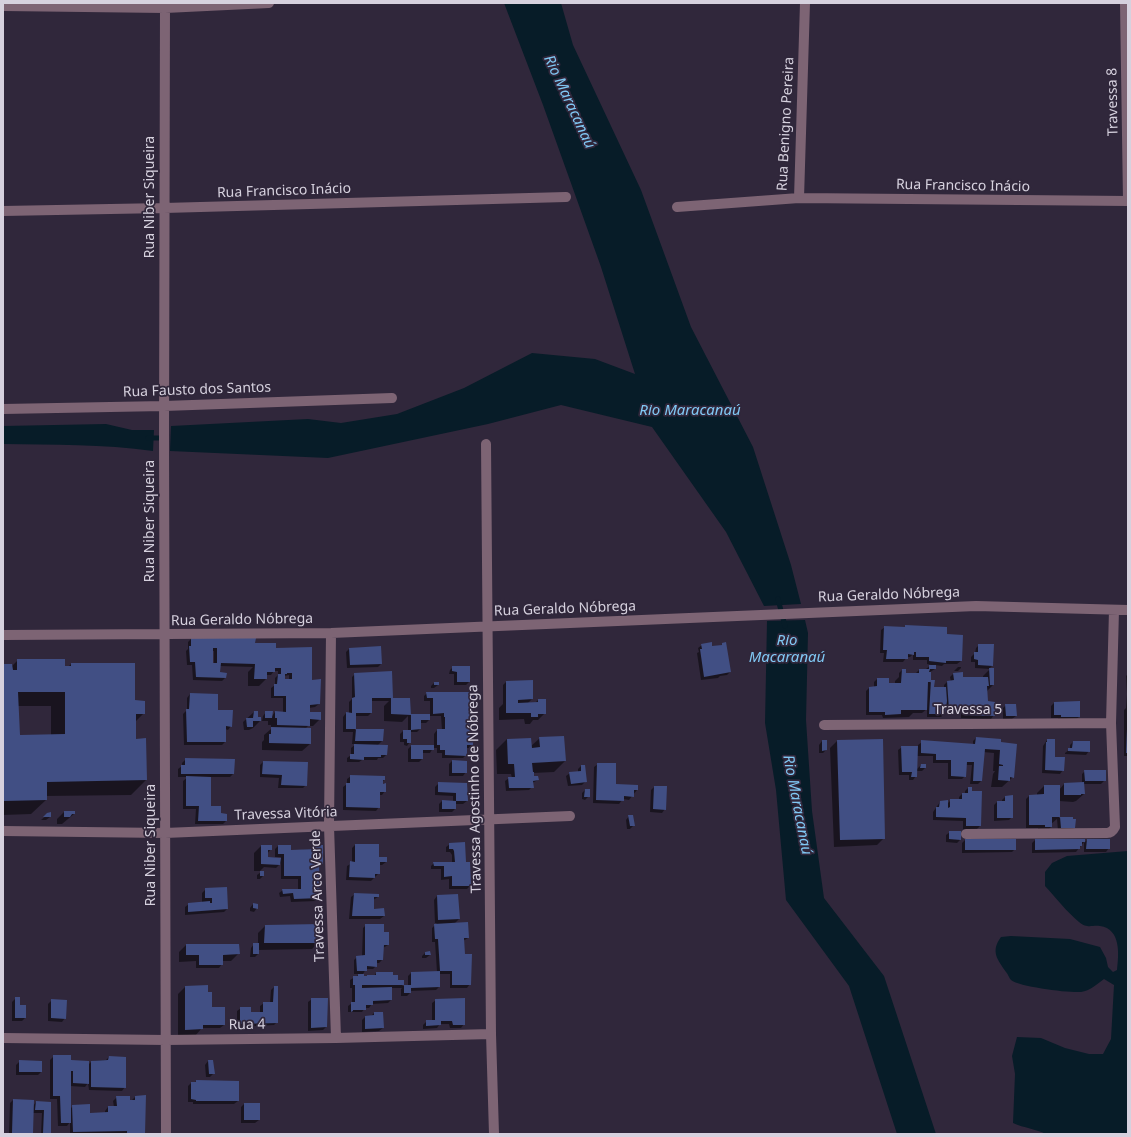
<!DOCTYPE html>
<html>
<head>
<meta charset="utf-8">
<style>
	body { margin:0 }
	#map { position:relative; width:1131px; height:1137px; overflow:hidden; background:#30273b; font-family:"Noto Sans",sans-serif }
	canvas { display:block }
	.frame { position:absolute; inset:0; border:4px solid #d6d1de; pointer-events:none }
</style>
</head>
<body>
<div id="map">
<canvas width="1131" height="1137"></canvas>
<div class="frame"></div>
</div>
<script>
const ctx = document.querySelector('canvas').getContext('2d');
ctx.lineJoin = 'round';
function fillPath(path, color) { ctx.fillStyle = color; ctx.fill(path, 'evenodd'); }
function strokePath(path, color, width, dash) { ctx.strokeStyle = color; ctx.lineWidth = width; ctx.lineCap = dash ? 'butt' : 'round'; ctx.setLineDash(dash || []); ctx.stroke(path); }
function label(font, color, halo, rows, align = 'center') {
  ctx.font = font + ' "Noto Sans",sans-serif'; ctx.lineWidth = 3.5; ctx.setLineDash([]); ctx.textBaseline = 'middle'; ctx.strokeStyle = halo; ctx.fillStyle = color; for (const [text, x, y, turn = 0] of rows) {
    ctx.save(); ctx.translate(x, y); ctx.rotate((+turn || 0) * Math.PI / 180); ctx.textAlign = isNaN(turn) ? turn : align; if (halo) ctx.strokeText(text, 0, 0); ctx.fillText(text, 0, 0); ctx.restore();
  }
}
fillPath(new Path2D(`
	M504,3H561L573,45L641,190L691,327L753,447L791,565L801,604L764,606L726,532L652,427L561,405L488,424L328,458L170,451L171,426L308,419L341,423L397,414L464,388L532,353L595,359L635,374L601,267L543,105Z
	M106,424L132,430H154L153,451C103,444 53,445 3,444V426Z
	M805,620L808,633L806,720L812,811L824,898L884,976L936,1134H897L849,986L786,900L776,790L765,723L767,621Z
	M1128,851V1134H1046C1036,1129 1024,1128 1013,1123L1015,1074L1012,1056L1017,1037L1041,1038L1065,1048L1089,1054H1103L1111,1039L1114,985L1104,979C1097,984 1090,991 1081,992C1069,993 1020,987 1011,980C1009,978 1008,974 1006,972C998,960 990,952 1001,937L1011,936L1070,939L1100,947L1106,958L1108,967L1113,972L1117,970C1119,954 1121,929 1100,926C1091,925 1088,929 1079,922C1067,912 1056,898 1045,886V872L1052,863L1067,856Z`), '#071c28');
fillPath(new Path2D(`
	M906,626L946,635L961,661L957,664H944L942,666L935,665V669L930,672V683L932,681L933,688H944V685L947,682H951L950,677L953,674L962,678H983V676L990,669L975,668V662H971V657L975,653L976,648L979,645L992,666L989,669H993V685L986,692L987,702L994,715L991,719L961,718V713H946V707L944,714L941,717H927V709L922,713H913L909,717L883,718L882,715H866V691L869,688L874,687V682L877,679L888,684H895V681L899,677V673L902,670L905,674L916,673L919,670L926,669L931,665L927,664V660H913V654L910,657H907L903,662H883L884,653H880L881,630L885,627L904,628Z
	M191,639L254,644L275,649L311,681L319,704L315,707L309,708V713L320,719L313,726H308L305,729L310,744L302,751L262,750V742L264,740V735L271,729V725H268V721H262L263,716L266,712L272,716L275,712L283,713V698H271V688L275,685V678L278,675V671H274L271,675H266V679L259,686H248V672L253,667L220,666L219,673L225,678L222,681L193,680L192,665H187L186,651L188,649V642ZM212,651H214V664H212ZM289,675V680H284V676Z
	M723,644L730,672L727,675L720,676L718,678L701,680L697,653L699,652L698,648L702,645L711,647L720,646Z
	M380,648L381,664L378,667L347,668L346,652L349,649Z
	M18,660L64,667H68L71,664L134,701L144,713L135,722V740L145,739L146,780L131,795L46,796V800L31,814L3,815V665L11,667ZM18,706H51V735L19,736Z
	M453,667L469,682L466,685H454V674H449L450,670Z
	M958,667H961V668L958,671H954Z
	M355,674L392,699L410,715H430V701H424V696L427,693L473,703L469,706L472,744L469,748H466V755L463,758H442V753H437V748H433L430,753H422V759L419,762H408V749L411,746H434V734L437,730H442L441,716H429V720L426,723H420V729L417,732H410V742L407,746L404,745V742H400V734L403,731H408V716L402,722L384,721V706L389,701H371V713L368,716H355V730H383L382,741L378,745L386,755L383,758H378L377,760H362L359,762H347V758L351,755V748L356,744H352L353,732H343V717L346,713H349V702L352,699V677Z
	M1128,674V756H1124V710L1126,708L1127,694L1126,676Z
	M506,682L532,699L527,704L535,703L538,700H545V713L538,720H533L530,724H525L524,719L499,720V708L503,704V685Z
	M434,683L438,685L434,688H431V686Z
	M190,694L217,711L231,726L228,730L225,729V742L222,745H184L183,714L187,710V698Z
	M1079,702V717L1075,720H1058V718H1051V706L1054,703Z
	M1006,705L1016,716L1012,719H1003V708Z
	M254,712L260,721L253,728L249,730H244L243,722Z
	M540,738L565,761L554,772L533,773V777L538,780L532,783V787L529,790L506,791L505,781L509,778H512L511,774H497L496,750L507,739L531,746Z
	M976,738L1000,740L1013,777L1002,787H991L993,774L995,771H993L994,753L983,752L981,781L978,784H970L972,765H966L965,776L962,779H948V763H933V756H916V770L921,765L925,768L922,771H916V776L913,780H909V775H899L898,750L902,747H918V745L922,742L973,745V741Z
	M1047,740L1054,758L1063,770L1060,774L1042,773L1043,746Z
	M822,741L826,750L823,753H819V745Z
	M837,741L884,838L877,845L834,847L830,748Z
	M1073,742L1089,751L1086,755L1065,754V753L1070,749V745Z
	M186,759L233,774L230,777H210V807L220,814L226,821L223,824H195L196,809H183V781L188,777H178V769L182,766V763Z
	M452,761L466,772L463,776H449V764Z
	M263,762L306,785L303,788H278L279,778L260,777V765Z
	M598,764L615,785L637,790L629,800L623,799L619,804L593,803L594,767Z
	M581,766L586,781L582,785L568,786L566,776L570,773L578,772V769Z
	M1085,771L1105,780L1101,784H1083L1084,794L1076,801L1073,802L1059,801V818H1072L1074,828L1071,831H1058L1057,819L1051,824V827L1044,834H1038V828H1026V799L1029,796H1037V793L1044,786L1059,790L1064,784L1082,783V774Z
	M351,776L384,780L382,782L385,791L382,795H379V807L376,811L343,810V787L347,784V779Z
	M439,783L466,784L467,801L463,804H455V809L452,812H439V804L442,801H453V796L435,795V787Z
	M654,787L665,809L662,813L650,812L651,790Z
	M968,788L980,826L977,829H963V821L933,820V812L940,802L947,804L951,800H959V797L962,794H965V791Z
	M585,790L589,796L585,800L582,799V793Z
	M1005,797L1012,817L1009,820L994,821V805L997,802H1002V800Z
	M64,812L74,814L62,824H57V819Z
	M48,814L50,817L46,820H41Z
	M629,816L634,825L630,829H627L626,820Z
	M950,832L960,840L957,843L946,842V835Z
	M965,840L1015,849L1012,852L962,853V843Z
	M1035,840H1084V843L1087,840L1109,848L1106,852H1084V842L1076,852L1032,853V843Z
	M450,844L465,863L470,886L467,889H449V879L441,880V869H431V866L434,863H452V855L450,852H446V847Z
	M355,845L386,862L382,865H379V873L371,881L346,880L347,866L352,863V848Z
	M261,846L271,849L267,854V860L269,858L281,859V857H275V849L278,846H290V851L312,849L315,846L322,864L318,867L319,897L316,901L291,902L290,896L280,897L279,893L283,890H298V879H281V863L276,868L264,867L260,871H254V853Z
	M261,872L263,876L260,879H257V875Z
	M206,889L227,909L224,912L185,915V907L189,904L202,903V893Z
	M355,894L378,897L373,900V910L384,916L380,919H349L351,897Z
	M437,896L459,919L454,924L468,938L463,941L464,955L470,984L467,988H450V974H439V987L436,990L410,991V993L407,996H401V989L402,988H391V1000L388,1003L372,1004L369,1008H365L362,1012H348V1006L352,1003V988H350V980L360,974H354V960L357,957L362,956L363,928L366,925L383,933L388,945L383,948L382,960L379,963H376V966L373,969H366L363,974V977L374,976L376,973L392,976L403,985L402,986H408V976L411,973L437,972L435,942H432V928L437,923H435L434,900Z
	M253,904L257,908L254,912L250,911V908Z
	M265,926L319,942L312,949L258,950V954L255,957H250L251,948L254,944H258V933Z
	M186,945L238,954L231,961H222V964L219,968H196V961L179,962V952Z
	M425,953L430,955L426,958H422V956Z
	M185,987L207,993L211,1008L224,1025L220,1028H202L195,1036L178,1037V994Z
	M274,987L277,1022L274,1025L237,1027V1011L241,1008L250,1013H260V1006L264,1003H270L271,990Z
	M16,998L25,1018L22,1021H12V1002Z
	M312,999L326,1027L323,1030L308,1031V1002Z
	M52,1000L65,1018L62,1022L48,1021V1004Z
	M436,1000L464,1024L461,1028H450L449,1024H440L437,1028L423,1029V1025L427,1021H432V1003Z
	M374,1013L383,1028L379,1031L362,1032V1020L365,1017L371,1016Z
	M54,1056L88,1065L92,1061L106,1060L109,1057L125,1087L122,1091L89,1090L88,1083L85,1087L70,1086V1109L73,1106L89,1114L105,1113V1111L108,1107H114L113,1101L117,1097L129,1101L132,1100L135,1097L144,1134H70V1122L67,1126H58L57,1099H50V1060Z
	M208,1061H212L214,1073L210,1077H206L205,1065Z
	M19,1062L41,1072L38,1075H16V1065Z
	M196,1081L238,1101L234,1104H193V1102H188V1086L191,1083H195Z
	M13,1100L33,1106L36,1102L50,1103V1132L49,1134H41L42,1113H33L32,1133L31,1134H9L10,1103Z
	M244,1104L259,1120L255,1123H241V1107Z`), '#0007');
strokePath(new Path2D(`
	M148,438H166
	M778,599L785,626`), '#071c28', 5);
fillPath(new Path2D(`
	M905,625L947,627V634L963,635L962,661H946V663L929,661V657H916V652H914V655L908,654V659H886L887,650H883L884,626L905,627Z
	M191,638H256L255,643H276V648L312,647V680L321,679L320,704L310,705V712H321V720L310,719V726L277,725V718H275V711L286,712V696H274V684H277L278,674H281V668H275V672H267V679H254L255,664L221,663L220,672L227,673L226,678L196,677L195,662H190L189,646H191ZM213,648H217V663H213ZM287,673H292V679H285V674H287Z
	M712,642V646L722,645V643L726,642L731,672L704,677L700,649H702L701,644Z
	M978,644H994L993,666L978,665V660L974,659V652H978Z
	M381,646L382,664L350,665L349,648Z
	M17,659H65V666H71V663H135V700L145,701V714H136V739L146,738L147,780L47,782V800L3,801V664H12L13,670H17ZM18,692H65V734L20,735Z
	M929,665H936V669H930L929,672H931V682H928L927,710H901V714L885,715V712H869V687L877,686V678H889V683H901L902,669H906V673H919V669H929Z
	M452,666H470V682H457V672L452,671Z
	M989,668H994V685H990Z
	M392,671L393,698H410L411,715V714H430V720H421V729L411,730V715L391,714V698H372V713H356V729H384L383,741H355L356,729H346V712L352,713V698L355,697L354,673Z
	M963,672V677H988L989,686H987L988,701L995,702V716L964,715V710H949L947,681L954,680L953,673Z
	M533,680V699L518,700V703L538,702V699H546V714H538V717H531V713H506V681Z
	M931,680H935L934,687H946L947,701L945,714H929Z
	M434,682H439V685H434Z
	M426,692H474V703H470V714L474,713L473,745H467V756L445,755V750H440V745H437V729H445V717H444V713L433,714V698H427Z
	M190,693L218,694V710H233L232,727L226,726V742H187L186,709H189Z
	M1080,701V717H1061V715H1054V702Z
	M1005,704H1016L1017,716H1006Z
	M254,711H258V717H261V721H253V727H247L246,718H253Z
	M265,711H273L272,718H265Z
	M271,727L311,728V744L269,743V734H271Z
	M1127,729H1128V753H1126Z
	M403,730H411V743H407V739H403Z
	M564,736L566,761L532,763L533,772H534V776H538L539,780L533,781L534,788H509L508,777H515L514,764H508L507,739L531,738L532,748L540,747L539,737Z
	M976,737L1001,739V742L1017,744L1014,778L1010,777V781L998,780L999,766H1003V765L999,764L1000,750L985,749L982,781H973L974,762H967L966,777L951,776V760H936V754L921,753V740L975,744Z
	M883,739L885,839L840,840L837,740Z
	M1047,739H1055V757H1065L1064,771L1045,770L1046,742H1047Z
	M822,740H827V750L822,751Z
	M1073,741H1090V752L1068,751V748H1072Z
	M354,744L388,745L387,755H381V757H364V760L350,759V754H354Z
	M411,745H434V750H423V759H411Z
	M901,746H918L917,777H911L912,772H902Z
	M185,758L235,759L234,774H181V765H185Z
	M452,760L467,761V773H452Z
	M263,761L308,762L307,786L281,785L282,775L262,774Z
	M597,763H616V784L638,785V790H634V797L624,796V801L596,800Z
	M921,764H926V768H920Z
	M581,765H585L587,782L571,784L569,772L581,771Z
	M1084,770H1106V781H1085Z
	M350,775L385,776V780H383V784L386,783V792H380V808L346,807V783H350Z
	M186,776L211,777V806H221V813L227,814V821H198L199,806H186Z
	M438,782L467,783L468,801H456V809H442V800L456,801V793L438,792Z
	M1084,782L1085,794H1081V795H1064V783Z
	M1044,785H1060V817H1052V827H1045V825H1029V795L1044,794Z
	M654,786H667L666,810L653,809Z
	M968,787H972V791H982L981,826H966V818L936,817V807H939L940,801L948,800V808L950,807V799H962V793H968Z
	M585,789H590V797H584Z
	M1013,795V818H997V801H1005V796Z
	M64,811H75V814H72L70,817H64Z
	M51,812V817H43L47,813Z
	M628,815H633L635,826H630Z
	M1060,817H1073V819H1076L1075,828H1061Z
	M949,831H961V840L949,839Z
	M965,839H1016V850H965Z
	M1035,839H1085V842H1082V846H1080V849L1035,850Z
	M1087,839H1110V849H1086Z
	M465,842L466,862H470L471,886H452V876L444,877V866H434L433,862H455L454,851L453,849H449V843Z
	M355,844H379V857H387V862H380V874H375V878L349,877L350,861L355,862Z
	M261,845H272V850H268V857L281,858L280,865L261,864Z
	M278,845H291V850L315,849V845H323V864H319L320,898L294,899L293,893L283,894L282,889H301V876H284V854H278Z
	M260,871H264V876H260Z
	M227,887L228,909L188,912V903L210,901V903H212V898H205V888Z
	M354,893L379,894V897H374V909L384,908L385,916H352Z
	M458,894L460,919L438,920L437,895Z
	M253,903L258,904V909L253,908Z
	M468,922L469,938H464L465,954H472L471,985H452V971H440L438,939H435L434,924Z
	M320,924V943H264L265,925Z
	M365,924H384V932H389V945H384L383,960H377V967L367,966V971H357L356,956L365,955Z
	M253,943H259V954H253Z
	M186,944H239L240,954L223,955V965H199V955H186Z
	M430,951L431,955H425V952Z
	M440,971V987L411,988V993H404V985H411V972Z
	M376,972H393V975H398V980H404V985H362V988L392,987V1000L373,1001V1005H366V1010H353V1011L351,1012V1002H355V985H353V976H358V974H364V976H367V975H376Z
	M208,985V992H212V1007H225V1025H203V1029L185,1030V986Z
	M274,986H278V1023L240,1024V1007H251V1012H263V1002H273Z
	M15,997H20V1005H26V1018H15Z
	M311,998H328L327,1027L311,1028Z
	M465,998V1025H453L452,1021H441V1025L426,1026V1020H435V999Z
	M51,999L67,1000L66,1019L51,1018Z
	M374,1012H383L384,1028L365,1029V1016L374,1015Z
	M53,1055H71V1060L89,1061V1084L73,1083V1071H71V1123H61L60,1096H53Z
	M109,1056L126,1057V1088L91,1087V1061L108,1060Z
	M19,1060L42,1061V1072H19Z
	M208,1060H213L215,1074H209Z
	M196,1080L239,1081V1101H196V1100L191,1099V1082H196Z
	M146,1095L145,1134H127V1131L73,1132L72,1105L90,1104V1113L108,1112V1106H117L116,1096H130V1100H135V1096Z
	M13,1099L34,1100L33,1133H12Z
	M36,1101L51,1102V1133H43L44,1110H35Z
	M244,1103H260V1120H244Z`), '#414f84');
strokePath(new Path2D(`
	M165,3L164,438L166,1134
	M1125,3L1128,201
	M3,6L165,8L269,3
	M799,198L805,3
	M677,207L799,198L1128,201
	M3,211L164,208L566,197
	M3,409L164,406L392,398
	M486,444L491,1034L494,1134
	M331,633L329,826L336,1038
	M3,635L331,633L976,606L1128,610
	M824,725L1111,723
	M3,831L165,833L570,816
	M966,834L1107,833C1111,833 1113,831 1115,827L1111,723L1114,610
	M3,1038L166,1040L336,1038L491,1034`), '#7d6474', 10);
label('14px', '#d6d1de', '#30273b', [
	["Travessa 8",1113,102,-91],
	["Rua Benigno Pereira",786,124,-87],
	["Rua Francisco Inácio",963,186,1],
	["Rua Francisco Inácio",284,191,-2],
	["Rua Niber Siqueira",150,197,-90],
	["Rua Fausto dos Santos",197,390,-2],
	["Rua Niber Siqueira",150,521,-90],
	["Rua Geraldo Nóbrega",889,595,-2],
	["Rua Geraldo Nóbrega",565,609,-2],
	["Rua Geraldo Nóbrega",242,620,-1],
	["Travessa 5",968,710],
	["Travessa Agostinho de Nóbrega",475,789,-91],
	["Travessa Vitória",286,814,-2],
	["Rua Niber Siqueira",151,845,-90],
	["Travessa Arco Verde",318,896,-92],
	["Rua 4",247,1025,-1]
]);
label('italic 15px', '#80c8f4', '#30273b', [
	["Rio Maracanaú",569,102,65],
	["Rio Maracanaú",690,411],
	["Rio",787,641],
	["Macaranaú",787,658],
	["Rio Maracanaú",797,805,79]
]);
</script>
</body>
</html>
